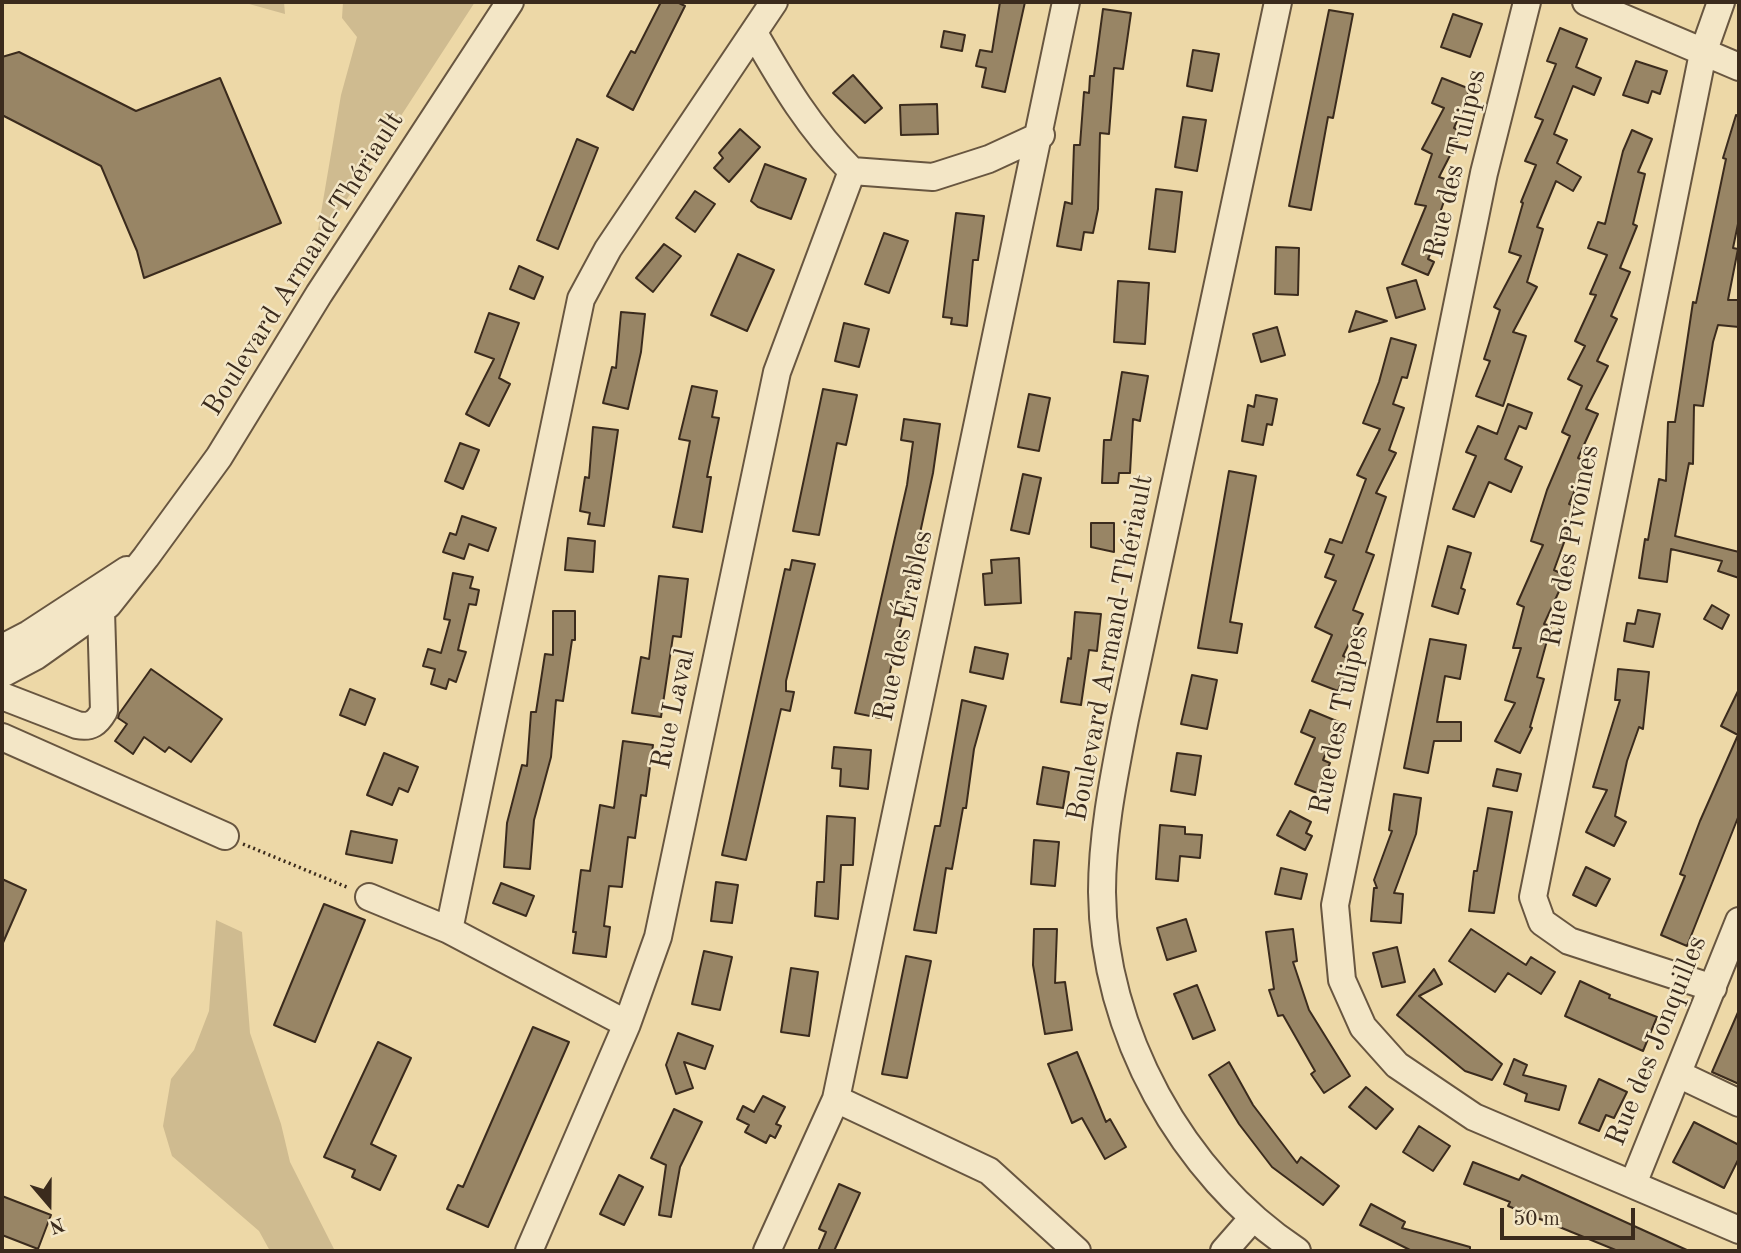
<!DOCTYPE html>
<html>
<head>
<meta charset="utf-8">
<style>
	body { margin:0 }
	#map { position:relative; width:1741px; height:1253px; overflow:hidden; background:#edd8a7; font-family:"Old Standard TT",serif }
	canvas { display:block }
	.frame { position:absolute; inset:0; border:4px solid #3b2b1d; pointer-events:none }
	.north { position:absolute; left:14px; top:1169px; width:70px; height:70px; -webkit-text-stroke:5px #f3e6c6; paint-order:stroke; rotate:160deg; font-size:19px; font-weight:700; line-height:28px; text-align:center; color:#3b2b1d }
	.north::after { content:''; display:block; margin:auto; width:24px; height:32px; background:#3b2b1d; clip-path:polygon(50% 0,100% 100%,50% 72%,0 100%) }
	.scale { position:absolute; left:1500px; top:1208px; width:135px; height:32px; box-sizing:border-box; border:4px solid #3b2b1d; border-top:0; padding-left:9px; font-size:21px; line-height:24px; white-space:nowrap; color:#3b2b1d; -webkit-text-stroke:5px #f3e6c6; paint-order:stroke }
</style>
</head>
<body>
<div id="map">
<canvas width="1741" height="1253"></canvas>
<div class="frame"></div>
<div class="north">N</div>
<div class="scale">50 m</div>
</div>
<script>
const ctx = document.querySelector('canvas').getContext('2d');
ctx.lineJoin = 'round';
function fillPath(path, color) { ctx.fillStyle = color; ctx.fill(path, 'evenodd'); }
function strokePath(path, color, width, dash) { ctx.strokeStyle = color; ctx.lineWidth = width; ctx.lineCap = dash ? 'butt' : 'round'; ctx.setLineDash(dash || []); ctx.stroke(path); }
function label(font, color, halo, rows, align = 'center') {
  ctx.font = font + ' "Old Standard TT",serif'; ctx.lineWidth = 5; ctx.setLineDash([]); ctx.textBaseline = 'middle'; ctx.strokeStyle = halo; ctx.fillStyle = color; for (const [text, x, y, turn = 0] of rows) {
    ctx.save(); ctx.translate(x, y); ctx.rotate((+turn || 0) * Math.PI / 180); ctx.textAlign = isNaN(turn) ? turn : align; if (halo) ctx.strokeText(text, 0, 0); ctx.fillText(text, 0, 0); ctx.restore();
  }
}
fillPath(new Path2D(`
	M242,2H284L285,14Z
	M343,2H475L315,248L341,95L357,37L342,18Z
	M216,920L242,932L250,1033L281,1124L290,1162L335,1251H270L259,1231L172,1156L163,1126L171,1079L194,1050L209,1011Z`), '#cfbb90');
const building = new Path2D(`
	M661,2H677L685,6L633,110L607,96L631,51L635,53Z
	M1000,2H1025L1005,92L982,87L986,68L976,66L980,50L992,52Z
	M1103,9L1131,13L1123,69L1114,68L1109,134L1100,133L1098,209L1093,233L1084,232L1081,250L1057,246L1065,202L1072,204L1074,145H1080L1084,92L1089,93L1090,76H1094Z
	M1329,10L1353,14L1333,118L1328,117L1311,210L1289,206Z
	M1453,14L1482,24L1470,57L1441,47Z
	M1560,28L1587,39L1576,67L1601,78L1594,95L1573,86L1554,134L1567,140L1557,163L1581,177L1573,191L1556,181L1537,227L1543,229L1527,282L1537,287L1513,332L1526,336L1503,406L1476,396L1490,361L1484,359L1500,310L1494,307L1521,256L1509,252L1523,203L1521,202L1536,165L1525,161L1543,120L1535,117L1556,64L1547,61Z
	M944,31L965,35L962,51L941,47Z
	M1193,50L1219,54L1212,91L1187,86Z
	M19,52L136,111L220,78L281,223L144,278L137,251L101,166L2,115V57Z
	M1636,61L1667,71L1660,94L1652,91L1648,103L1623,95Z
	M853,75L882,108L865,123L833,93Z
	M1442,78L1470,89L1454,128L1462,132L1439,177L1451,181L1432,236L1437,238L1428,259L1434,262L1428,275L1402,264L1426,206L1415,204L1432,154L1422,149L1444,108L1432,103Z
	M937,104L938,134L901,135L900,105Z
	M1736,115L1739,116V219L1733,248L1738,249L1728,300H1739V327L1718,325L1713,342L1703,406L1694,405L1693,464L1689,463L1675,536L1739,552V578L1718,571L1722,561L1671,549L1667,582L1639,578L1645,539L1648,540L1659,479L1666,481L1668,422H1675L1693,302L1696,303L1726,159L1723,158Z
	M1183,117L1206,120L1197,171L1175,167Z
	M740,129L760,147L729,182L714,168L723,158L719,153Z
	M1632,130L1652,139L1638,172L1645,174L1633,224L1637,226L1620,268L1630,272L1611,316L1617,319L1597,361L1608,366L1586,409L1598,414L1578,458L1587,462L1569,504L1577,507L1554,570L1566,576L1544,624L1551,626L1537,677L1544,679L1530,727L1532,728L1520,753L1495,741L1515,703L1505,700L1521,648H1513L1524,607L1517,604L1543,545L1531,541L1547,490L1570,436L1562,432L1582,386L1568,379L1585,346L1575,341L1596,295L1590,294L1607,255L1588,248L1598,222L1605,224L1623,151Z
	M577,139L598,148L558,249L537,240Z
	M765,164L806,179L791,219L758,207L751,201Z
	M1156,189L1182,192L1175,252L1149,249Z
	M695,191L715,204L695,232L676,218Z
	M956,213L984,216L978,260H973L967,326L951,324L952,318L943,317Z
	M884,233L908,241L889,293L865,284Z
	M664,244L681,256L653,292L636,278Z
	M1276,247L1299,248L1298,295L1275,294Z
	M738,254L774,270L747,331L711,315Z
	M519,266L543,277L534,299L510,289Z
	M1416,280L1425,309L1396,318L1387,288Z
	M1118,281L1149,283L1145,344L1114,342Z
	M1356,311L1387,321L1349,332Z
	M621,312L645,314L641,352L628,409L603,403L612,367L616,368Z
	M489,313L519,323L499,378L510,384L489,426L466,414L494,359L475,352Z
	M844,323L869,329L859,367L835,361Z
	M1277,327L1285,355L1261,362L1253,334Z
	M1391,338L1416,345L1407,378L1402,377L1393,404L1404,408L1389,450L1396,453L1376,493L1386,497L1366,552L1374,555L1353,610L1363,614L1343,656L1351,659L1338,691L1312,681L1332,635L1315,627L1336,581L1325,577L1334,555L1325,552L1330,539L1342,543L1366,479L1357,475L1380,429L1363,423L1379,382Z
	M1122,372L1148,376L1140,421L1133,419L1130,473H1119L1118,483H1102L1104,440H1111Z
	M692,386L717,391L712,417L719,418L707,477H711L702,532L673,527L690,441L679,439Z
	M823,389L857,395L846,445L837,443L819,535L793,531Z
	M1029,394L1050,398L1039,451L1018,447Z
	M1256,395L1277,399L1272,425L1267,424L1263,445L1242,441L1248,405L1254,407Z
	M1508,404L1532,413L1526,429L1519,426L1505,459L1522,467L1511,492L1489,482L1474,517L1453,509L1476,456L1466,452L1478,426L1497,434Z
	M904,419L940,424L933,473L880,718L855,713L907,485L913,442L901,440Z
	M593,427L618,430L604,526L588,524L590,513L580,511L585,477L589,478Z
	M460,443L479,450L463,489L445,481Z
	M1229,471L1256,476L1230,622L1242,624L1237,653L1198,648Z
	M1023,474L1041,478L1029,534L1011,530Z
	M462,516L496,528L488,551L469,544L464,559L443,552L450,533L456,535Z
	M1091,523H1114V552L1091,547Z
	M568,538L595,541L593,572L565,570Z
	M1448,546L1471,553L1461,588L1465,590L1458,614L1432,606Z
	M1019,558L1021,603L985,605L983,574L992,573L991,560Z
	M792,560L815,564L786,681V691L794,692L790,711L781,709L746,860L722,855L785,569L790,570Z
	M453,573L473,577L470,588L479,590L476,605L469,604L458,650L466,652L456,682L449,679L446,689L431,684L435,669L423,666L428,649L441,653L450,620L444,619Z
	M659,576L688,579L681,637L673,636L661,717L632,713L641,657L649,659Z
	M1712,605L1729,615L1722,629L1704,619Z
	M1638,610L1660,614L1653,647L1624,641L1627,623L1635,624Z
	M553,611H575V640H572L563,701L556,700L551,757L534,820L530,869L504,867L507,823L522,765L527,766L531,712H536L545,654L553,655Z
	M1075,612L1101,614L1097,651L1089,650L1081,705L1061,702L1068,658L1071,659Z
	M1430,639L1466,645L1460,679L1445,676L1437,722H1461V741H1434L1428,773L1404,768Z
	M975,647L1008,654L1003,679L970,672Z
	M151,669L222,719L191,762L169,747L165,752L144,737L133,754L115,741L127,724L118,718L119,714Z
	M1618,669L1649,672L1643,729L1639,727L1627,761L1615,816L1626,822L1614,846L1586,832L1607,790L1593,787L1620,700H1615Z
	M1192,675L1217,680L1207,729L1181,724Z
	M350,689L375,699L365,725L340,715Z
	M1739,689V815L1687,946L1661,935L1685,876L1680,874L1700,821L1738,735L1721,726Z
	M962,700L986,706L974,749L966,808H963L952,869L946,868L936,933L914,930L935,826H940Z
	M1310,710L1339,722L1323,760L1330,763L1317,793L1295,784L1315,738L1301,732Z
	M623,741L653,745L646,796L641,795L635,838L628,837L622,887L609,886L604,926L610,927L606,957L573,953L576,932H573L581,870L590,871L600,805L614,808Z
	M834,747L871,750L868,789L840,786L841,769L832,768Z
	M384,753L418,767L408,792L399,788L392,805L367,795Z
	M1177,753L1201,756L1195,795L1171,791Z
	M1043,767L1069,772L1063,808L1037,804Z
	M1497,769L1521,774L1517,791L1493,786Z
	M1394,794L1421,798L1416,834L1394,893L1403,894L1401,923L1371,921L1374,888H1377L1374,880L1392,831L1389,830Z
	M1488,808L1512,812L1494,913L1469,911L1474,871H1477Z
	M1290,811L1311,822L1306,833L1312,836L1305,850L1277,835Z
	M827,816L855,818L853,865H841L838,919L815,916L817,882H824Z
	M1160,825L1185,827V834L1202,835L1200,858L1180,856L1178,881L1156,879Z
	M351,831L397,840L392,863L346,854Z
	M1034,840L1059,842L1055,886L1031,884Z
	M1586,867L1610,879L1596,906L1573,895Z
	M1281,868L1307,874L1301,899L1275,894Z
	M2,879L26,890L2,945Z
	M716,882L738,885L732,923L711,921Z
	M501,883L534,896L526,916L493,903Z
	M324,904L365,920L315,1042L274,1025Z
	M1186,919L1196,951L1167,960L1157,928Z
	M1034,929H1057L1055,983L1065,982L1072,1030L1045,1034L1033,965Z
	M1293,929L1297,961L1293,962L1309,1010L1350,1076L1324,1093L1311,1074L1315,1071L1283,1015L1278,1016L1269,990L1274,989L1266,932Z
	M1471,929L1526,965L1531,957L1555,972L1541,994L1508,973L1495,992L1449,961Z
	M1397,947L1405,982L1382,987L1373,953Z
	M704,951L732,957L720,1010L692,1004Z
	M906,956L931,961L907,1078L882,1074Z
	M791,968L818,972L809,1036L781,1032Z
	M1434,969L1442,984L1419,996L1502,1064L1492,1080L1465,1071L1397,1015Z
	M1580,981L1610,995L1609,998L1657,1017L1643,1051L1565,1016Z
	M1197,985L1215,1030L1193,1039L1174,994Z
	M1739,1010V1084L1712,1072Z
	M533,1027L569,1042L488,1227L447,1209L458,1185L463,1187Z
	M678,1033L713,1046L705,1069L684,1062L693,1088L676,1094L666,1065Z
	M378,1042L411,1058L371,1144L396,1156L380,1190L352,1177L355,1170L324,1157Z
	M1077,1052L1106,1122L1110,1119L1126,1147L1105,1159L1082,1118L1072,1123L1048,1064Z
	M1514,1059L1527,1065L1523,1075L1566,1086L1559,1110L1525,1101L1527,1094L1504,1084Z
	M1229,1062L1253,1105L1297,1163L1301,1157L1339,1186L1323,1205L1272,1167L1239,1124L1209,1075Z
	M1599,1079L1627,1092L1614,1118L1606,1115L1599,1131L1579,1123Z
	M1366,1087L1393,1109L1376,1129L1349,1107Z
	M763,1096L785,1107L776,1124L781,1126L775,1138L770,1135L766,1143L745,1132L749,1125L737,1119L743,1106L754,1112Z
	M674,1109L702,1122L680,1167L671,1217L659,1215L666,1165L651,1158Z
	M1694,1122L1739,1145V1158L1724,1188L1673,1162Z
	M1419,1126L1450,1146L1433,1171L1403,1152Z
	M1473,1162L1519,1180L1522,1175L1689,1251H1618L1508,1206L1510,1202L1464,1184Z
	M619,1175L643,1187L624,1225L600,1214Z
	M839,1184L860,1193L834,1251H818L826,1232L819,1229Z
	M2,1196L51,1215L38,1249L2,1235Z
	M1371,1204L1405,1222L1402,1228L1470,1247V1251H1412L1360,1225Z`);
fillPath(building, '#988565');
strokePath(building, '#3b2b1d', 2);
const minor = new Path2D(`
	M1278,2L1125,719C1114,776 1102,834 1102,892C1103,1031 1182,1175 1297,1251
	M1527,2L1484,173L1335,905L1342,980L1363,1027L1397,1065L1474,1117L1739,1230
	M1586,2L1739,67
	M754,33C784,85 809,128 852,171L933,177L989,159L1041,135
	M2,648L29,634L127,570
	M2,674L36,656L108,605L146,557L219,457L319,294L510,2
	M2,696L77,725C91,728 97,723 104,711L101,611
	M2,737L225,836
	M369,897L449,930L627,1024
	M449,930L581,299L608,249L774,2
	M1713,988L1569,941L1542,922L1533,897L1703,53L1721,2
	M1678,1074L1739,1103
	M836,1099L989,1171L1077,1251
	M1633,1184L1739,921
	M529,1251L627,1024L658,937L777,372L852,171
	M767,1251L836,1099L1066,2
	M1224,1251L1252,1219`);
strokePath(minor, '#685640', 30);
strokePath(new Path2D(`
	M243,844L349,888`), '#3b2b1d', 3.5, [2, 3.5]);
strokePath(minor, '#f3e6c6', 26);
label('28px', '#3b2b1d', '#f3e6c6', [
	["Rue des Tulipes",1456,164,-77],
	["Boulevard Armand-Thériault",304,264,-58],
	["Rue des Pivoines",1571,546,-79],
	["Rue des Érables",904,626,-78],
	["Boulevard Armand-Thériault",1111,648,-79],
	["Rue Laval",674,709,-78],
	["Rue des Tulipes",1340,720,-78],
	["Rue des Jonquilles",1657,1041,-68]
]);
</script>
</body>
</html>
